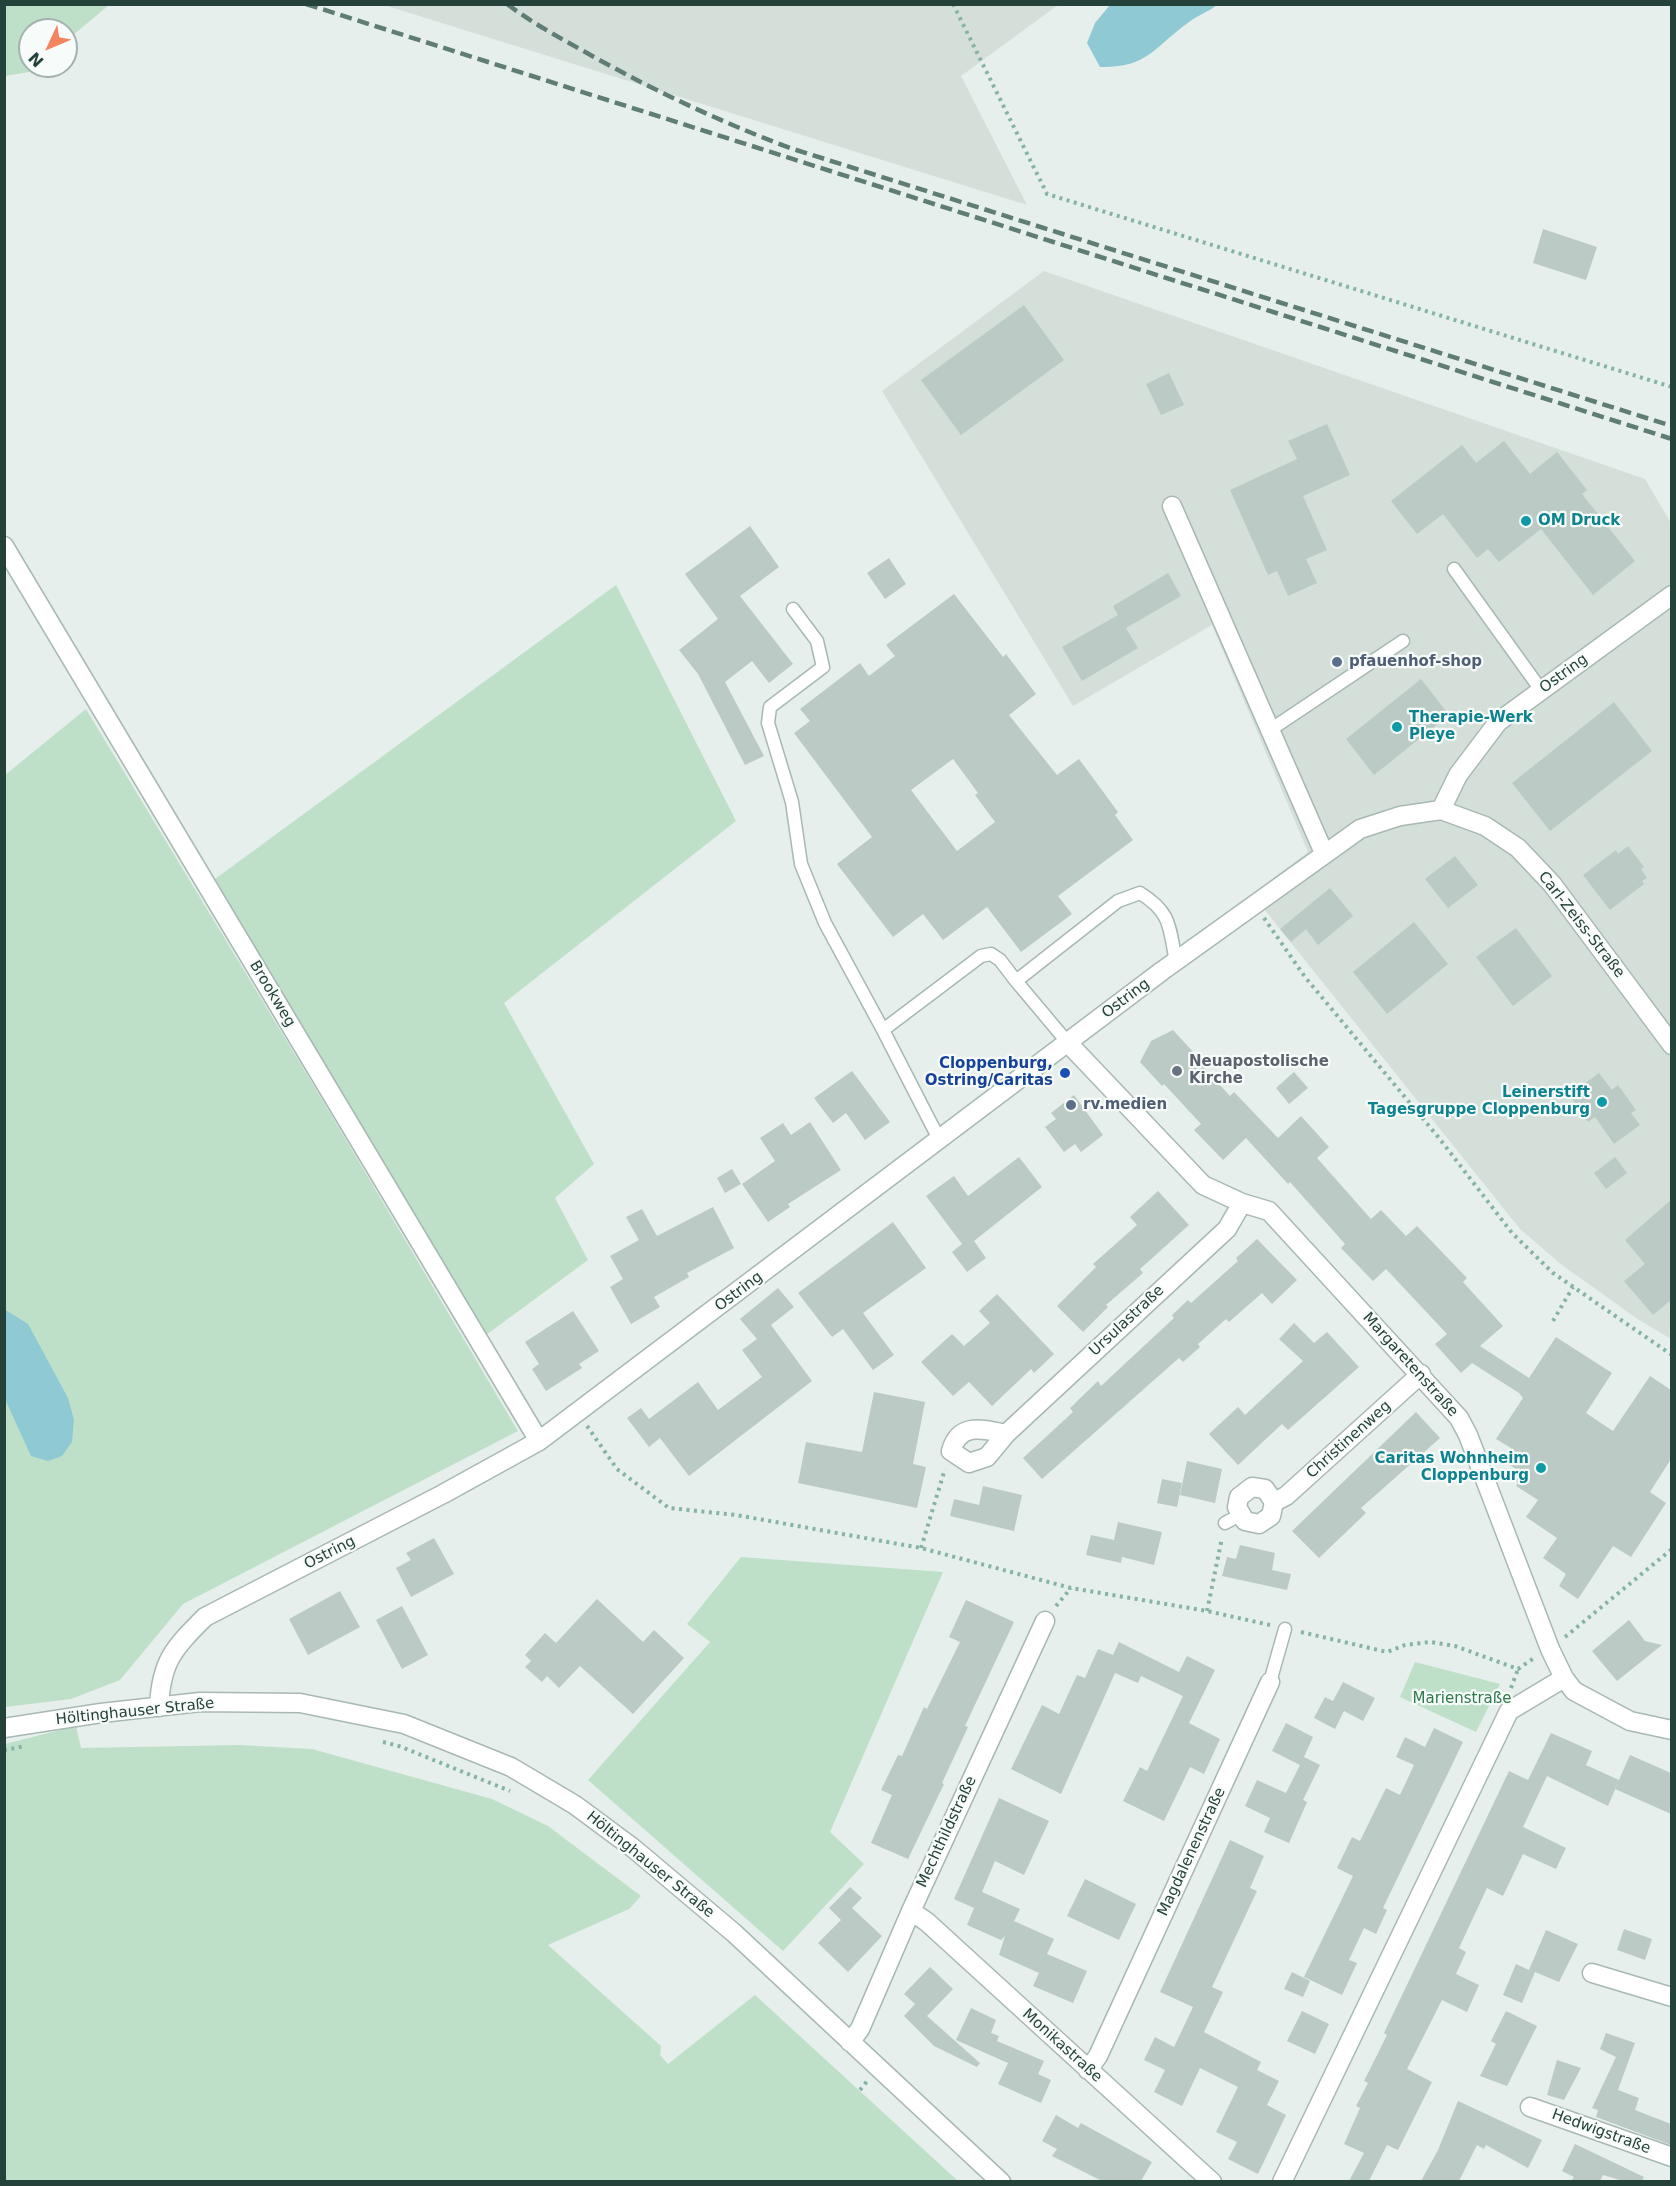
<!DOCTYPE html>
<html>
<head>
<meta charset="utf-8">
<style>
	body { margin:0 }
	#map { position:relative; width:1676px; height:2186px; overflow:hidden; background:#e6efeb; font-family:"DejaVu Sans",sans-serif }
	canvas { display:block }
	.frame { position:absolute; inset:0; border:6px solid #24423a; pointer-events:none }
	.north { position:absolute; left:18px; top:18px; width:60px; height:60px; box-sizing:border-box; background:#f7fbf9; border:2px solid #a3b1ad; border-radius:50%; rotate:226deg; font-size:16px; font-weight:700; line-height:24px; text-align:center; color:#24423a }
	.north::after { content:''; display:block; margin:auto; width:21px; height:27px; background:#f4845f; clip-path:polygon(50% 0,100% 100%,50% 72%,0 100%) }
</style>
</head>
<body>
<div id="map">
<canvas width="1676" height="2186"></canvas>
<div class="frame"></div>
<div class="north">N</div>
</div>
<script>
const ctx = document.querySelector('canvas').getContext('2d');
ctx.lineJoin = 'round';
function fillPath(path, color) { ctx.fillStyle = color; ctx.fill(path, 'evenodd'); }
function strokePath(path, color, width, dash) { ctx.strokeStyle = color; ctx.lineWidth = width; ctx.lineCap = dash ? 'butt' : 'round'; ctx.setLineDash(dash || []); ctx.stroke(path); }
function label(font, color, halo, rows, align = 'center') {
  ctx.font = font + ' "DejaVu Sans",sans-serif'; ctx.lineWidth = 4.5; ctx.setLineDash([]); ctx.textBaseline = 'middle'; ctx.strokeStyle = halo; ctx.fillStyle = color; for (const [text, x, y, turn = 0] of rows) {
    ctx.save(); ctx.translate(x, y); ctx.rotate((+turn || 0) * Math.PI / 180); ctx.textAlign = isNaN(turn) ? turn : align; if (halo) ctx.strokeText(text, 0, 0); ctx.fillText(text, 0, 0); ctx.restore();
  }
}
fillPath(new Path2D(`
	M384,5H1058L961,76L1027,205Z
	M1044,271L1645,479L1672,525L1671,1339L1639,1320L1562,1265L1520,1229L1252,894L1308,852L1212,625L1073,706L882,391Z`), '#d4dfda');
fillPath(new Path2D(`
	M5,4H109V5L66,41V30H30V66H36L29,72L5,76Z
	M616,585L736,821L504,1003L594,1164L555,1198L588,1260L486,1335L215,879Z
	M86,709L323,1101L518,1431L183,1604L120,1680L71,1699L5,1707V775Z
	M741,1557L943,1572L830,1832L864,1864L783,1951L588,1780L710,1642L687,1624Z
	M1415,1662L1500,1684L1476,1732L1400,1697Z
	M76,1726L81,1748L239,1745L312,1749L492,1799L548,1826L641,1896L629,1909L548,1945L661,2046L660,2055L668,2064L755,1995L958,2181H5V1744Z`), '#bfe0c8');
fillPath(new Path2D(`
	M1110,5V4L1217,5C1208,12 1198,15 1189,22C1154,47 1148,68 1100,67L1087,43L1095,23Z
	M4,1309L28,1324L68,1398L74,1420L72,1442L62,1456L48,1461L31,1456L5,1399Z`), '#8ec9d4');
fillPath(new Path2D(`
	M1543,229L1597,247L1586,280L1533,263Z
	M1024,305L1064,360L961,435L921,380Z
	M1169,373L1184,405L1161,415L1146,384Z
	M1327,424L1350,475L1303,496L1327,550L1306,559L1317,583L1288,596L1277,571L1268,575L1230,490L1297,459L1288,441Z
	M1504,441L1530,474L1557,452L1587,490L1582,494L1635,561L1593,595L1541,529L1499,562L1488,549L1477,558L1443,514L1417,534L1391,501L1462,445L1476,463Z
	M750,526L779,567L740,596L793,664L769,683L752,661L725,682L764,756L745,765L698,674L679,650L718,619L685,574Z
	M889,558L906,584L885,599L867,573Z
	M1168,573L1181,596L1126,628L1138,648L1082,681L1062,647L1118,615L1113,606Z
	M954,594L1003,657L1006,654L1036,694L1009,715L1057,775L1079,759L1118,812L1115,815L1133,840L1058,896L1072,914L1021,952L987,907L943,940L923,914L893,937L837,864L872,837L794,733L810,721L800,709L860,663L869,676L895,656L886,645ZM953,759L978,793L975,795L995,822L957,851L911,790Z
	M1421,679L1449,715L1374,775L1346,739Z
	M1614,702L1652,751L1550,831L1512,783Z
	M1628,846L1644,867L1641,869L1647,878L1642,881L1644,884L1610,910L1583,875L1616,850L1618,854Z
	M1455,856L1478,885L1448,908L1425,879Z
	M1330,888L1353,916L1318,945L1306,929L1291,942L1280,929Z
	M1414,922L1448,964L1387,1014L1353,972Z
	M1516,928L1552,976L1513,1006L1476,957Z
	M1173,1030L1195,1054L1193,1056L1230,1096L1234,1092L1278,1138L1301,1116L1329,1147L1317,1158L1371,1219L1381,1210L1406,1236L1417,1226L1467,1278L1463,1282L1503,1326L1480,1346L1529,1378L1556,1337L1612,1373L1586,1413L1613,1431L1650,1376L1671,1390V1459L1650,1492L1666,1503L1631,1557L1613,1546L1578,1599L1559,1586L1566,1574L1543,1558L1557,1538L1526,1517L1538,1500L1516,1486L1518,1483L1510,1478L1516,1469L1503,1461L1511,1448L1496,1439L1523,1398L1519,1393L1472,1363L1461,1373L1435,1344L1447,1334L1386,1269L1373,1281L1341,1248L1345,1244L1290,1182L1288,1184L1246,1138L1223,1160L1194,1130L1201,1124L1164,1084L1162,1086L1140,1062L1151,1041Z
	M852,1071L890,1122L865,1140L846,1113L833,1123L814,1098Z
	M1294,1072L1308,1088L1289,1104L1276,1088Z
	M1599,1073L1612,1090L1618,1085L1636,1110L1631,1113L1640,1125L1614,1144L1595,1117L1588,1122L1569,1095Z
	M1074,1095L1103,1135L1081,1152L1075,1144L1064,1152L1045,1127L1056,1119L1051,1113Z
	M810,1122L841,1170L788,1204L790,1207L768,1222L742,1184L775,1161L760,1138L783,1123L791,1135Z
	M1019,1157L1042,1187L974,1241L986,1258L967,1272L952,1252L962,1244L926,1196L954,1176L968,1196Z
	M1615,1157L1627,1173L1606,1189L1594,1173Z
	M732,1169L741,1184L725,1193L717,1178Z
	M1158,1191L1189,1225L1140,1269L1143,1273L1106,1305L1108,1307L1083,1332L1057,1306L1096,1267L1093,1264L1137,1225L1130,1217Z
	M1671,1200V1300L1653,1315L1624,1281L1645,1264L1625,1240Z
	M713,1207L734,1248L687,1273L689,1277L654,1297L660,1307L631,1324L610,1287L623,1279L610,1256L639,1240L626,1217L642,1209L657,1236Z
	M893,1222L926,1268L863,1313L894,1355L873,1370L843,1329L832,1337L798,1293Z
	M1257,1239L1297,1280L1272,1304L1262,1293L1229,1322L1226,1319L1198,1344L1200,1347L1183,1362L1179,1358L1042,1479L1023,1458L1073,1412L1070,1408L1098,1381L1101,1386L1174,1318L1172,1315L1188,1300L1191,1303L1238,1261L1236,1258Z
	M778,1288L794,1307L771,1325L812,1381L689,1476L660,1438L649,1447L627,1418L641,1408L649,1419L698,1382L718,1410L762,1377L742,1350L757,1339L740,1319Z
	M997,1294L1054,1354L1034,1373L1031,1369L992,1406L969,1382L953,1396L921,1362L952,1334L964,1346L990,1323L979,1311Z
	M573,1311L599,1351L579,1364L582,1368L546,1391L532,1369L539,1364L525,1342Z
	M1294,1323L1314,1343L1327,1332L1359,1367L1288,1430L1282,1424L1238,1465L1209,1434L1238,1407L1245,1415L1303,1361L1279,1339Z
	M874,1392L925,1402L913,1464L926,1467L917,1508L798,1483L806,1442L862,1452Z
	M1416,1412L1440,1438L1361,1508L1366,1513L1319,1558L1292,1531Z
	M1187,1461L1222,1469L1215,1503L1180,1495Z
	M1162,1479L1182,1483L1177,1507L1157,1503Z
	M983,1486L1022,1495L1014,1531L950,1516L954,1499L979,1505Z
	M1118,1522L1162,1532L1154,1565L1122,1557L1121,1563L1086,1555L1091,1535L1114,1540Z
	M434,1538L454,1574L411,1597L396,1568L411,1560L406,1553Z
	M1240,1545L1275,1553L1272,1570L1291,1574L1287,1590L1222,1576L1227,1557L1236,1559Z
	M340,1591L360,1627L308,1655L289,1619Z
	M597,1599L643,1642L654,1630L684,1658L633,1714L580,1666L559,1688L547,1676L542,1682L525,1667L531,1661L525,1655L545,1633L556,1643Z
	M966,1600L1014,1622L965,1726L968,1727L942,1783L944,1784L908,1859L871,1843L892,1795L881,1790L898,1755L902,1756L924,1707L927,1709L960,1642L949,1637Z
	M402,1606L428,1655L402,1669L376,1620Z
	M1629,1620L1645,1641L1662,1645L1617,1681L1592,1651Z
	M1119,1642L1179,1672L1187,1656L1215,1670L1189,1723L1220,1739L1204,1774L1190,1767L1164,1821L1123,1801L1140,1767L1147,1771L1183,1696L1141,1676L1138,1683L1115,1673L1061,1794L1011,1769L1042,1705L1059,1714L1077,1675L1085,1678L1098,1649L1113,1655Z
	M1343,1682L1375,1698L1363,1721L1344,1711L1335,1729L1314,1718L1325,1697L1333,1701Z
	M1286,1723L1313,1737L1304,1757L1320,1765L1303,1800L1307,1802L1289,1843L1264,1832L1270,1818L1245,1806L1257,1780L1286,1793L1300,1765L1272,1751Z
	M1434,1728L1463,1742L1383,1908L1387,1910L1376,1934L1364,1928L1349,1960L1357,1963L1342,1995L1304,1977L1353,1876L1337,1868L1352,1837L1360,1841L1386,1788L1400,1795L1414,1765L1396,1757L1405,1737L1425,1747Z
	M1551,1733L1592,1751L1586,1765L1619,1780L1608,1806L1547,1776L1523,1827L1566,1848L1556,1869L1523,1854L1503,1896L1487,1888L1459,1948L1466,1952L1456,1974L1479,1985L1467,2012L1442,2000L1407,2069L1432,2082L1398,2150L1387,2145L1369,2181H1349L1364,2153L1344,2144L1360,2108L1356,2106L1368,2083L1364,2081L1387,2035L1384,2033L1509,1771L1528,1780Z
	M1630,1755L1671,1773V1814L1615,1789Z
	M999,1798L1049,1821L1024,1875L995,1861L982,1892L1020,1909L1014,1921L1054,1939L1047,1954L1087,1971L1073,2003L1033,1986L1039,1973L999,1955L1005,1936L1001,1940L967,1925L974,1908L954,1899Z
	M1230,1840L1264,1856L1250,1888L1257,1891L1212,1987L1223,1992L1204,2032L1261,2062L1257,2070L1279,2081L1267,2105L1286,2115L1258,2174L1228,2159L1237,2142L1216,2132L1238,2087L1200,2068L1182,2106L1154,2092L1165,2070L1144,2060L1155,2037L1174,2047L1193,2007L1160,1992Z
	M1085,1879L1136,1904L1119,1940L1067,1916Z
	M850,1887L862,1898L852,1908L882,1936L848,1972L818,1943L841,1920L829,1908Z
	M1624,1929L1652,1939L1645,1960L1617,1950Z
	M1546,1930L1578,1944L1559,1982L1535,1972L1522,2003L1503,1995L1516,1964L1529,1970Z
	M930,1967L953,1989L927,2016L980,2063L977,2067L934,2046L904,2016L915,2004L904,1994Z
	M1292,1972L1310,1981L1303,1997L1284,1989Z
	M971,2008L996,2020L991,2033L999,2036L997,2041L1044,2061L1038,2074L1051,2080L1041,2103L998,2084L1008,2063L956,2040Z
	M1302,2011L1329,2024L1315,2054L1287,2041Z
	M1506,2011L1537,2026L1507,2086L1480,2076L1496,2044L1491,2041Z
	M1606,2033L1635,2043L1618,2090L1639,2098L1635,2110L1671,2124V2145L1596,2117L1598,2110L1592,2108L1616,2057L1600,2049Z
	M1557,2060L1581,2068L1564,2100L1547,2095Z
	M1458,2101L1542,2140L1528,2168L1486,2145L1484,2149L1477,2145L1459,2181H1421L1438,2150Z
	M1056,2115L1078,2128L1081,2123L1152,2162L1141,2181H1102L1052,2156L1057,2149L1042,2141Z
	M1575,2144L1644,2177L1642,2181H1623L1603,2175L1600,2181H1571L1574,2177L1562,2171Z`), '#bbcac4');
const service = new Path2D(`
	M1454,569L1541,690
	M793,609L817,641L823,667L770,707L768,723L792,802L801,864L825,923L883,1030
	M1270,730L1403,641
	M1068,1043L1016,981L1118,901L1140,893C1172,913 1169,927 1176,962
	M940,1141L883,1030L981,956L991,954L1000,960L1016,981
	M1225,1523L1240,1515
	M1270,1682L1285,1629`);
const minor = new Path2D(`
	M1172,506L1324,853
	M4,546L539,1441
	M1441,810L1458,775L1498,722L1672,595
	M1068,1043L1203,1185L1242,1203L1269,1211L1459,1418L1468,1435L1550,1649L1564,1678L1574,1691L1630,1721L1672,1730
	M1006,1434C983,1429 959,1422 951,1451L969,1463L987,1457L1006,1434L1227,1229L1242,1203
	M1274,1502L1265,1489L1252,1487L1239,1497L1237,1507L1245,1521L1259,1524L1271,1516L1274,1502L1286,1496L1421,1374
	M159,1707C161,1661 174,1648 205,1617L443,1494L539,1441L1162,971L1360,829L1400,816L1441,810L1485,826L1518,848L1552,884L1672,1045
	M4,1728L101,1713L200,1702L300,1703L404,1724L511,1767L575,1805L633,1848L734,1933L1001,2182
	M911,1911L927,1922L1212,2182
	M1592,1973L1672,1997
	M850,2042L860,2029L911,1911L1045,1621
	M1088,2070L1098,2056L1270,1682
	M1530,2107L1672,2157
	M1282,2182L1509,1711L1564,1678`);
strokePath(service, '#a8b8b2', 15);
strokePath(minor, '#a8b8b2', 21);
strokePath(new Path2D(`
	M953,4L1047,194L1672,387
	M1264,918L1305,977L1439,1138L1512,1233L1553,1273L1672,1355
	M1553,1321L1573,1287
	M587,1426L617,1469L669,1508L736,1515L921,1548L1071,1588L1207,1611L1270,1625
	M921,1548L945,1469
	M1056,1606L1071,1588
	M1207,1611L1222,1538
	M1301,1632L1387,1652L1405,1645L1430,1642L1455,1646L1518,1669L1534,1658
	M1565,1637L1672,1549
	M1511,1688L1518,1669
	M383,1742L399,1746L510,1791
	M4,1750L26,1746
	M860,2090L868,2080`), '#86b3a5', 4, [3, 4.5]);
strokePath(service, '#fff', 12);
strokePath(minor, '#fff', 18);
strokePath(new Path2D(`
	M306,4L1672,439
	M507,4C535,25 564,40 594,57C659,93 721,122 790,148L1672,426`), '#5f7d75', 4.5, [12, 6]);
for (const [x, y, r, color] of [
	[1526,521,6,"#0f9aa8"],
	[1337,662,6,"#5c6f8a"],
	[1397,727,6,"#0f9aa8"],
	[1177,1071,6,"#6b7280"],
	[1065,1073,6,"#1a4fb4"],
	[1602,1102,6,"#0f9aa8"],
	[1071,1105,6,"#5c6f8a"],
	[1541,1468,6,"#0f9aa8"]
]) { const dot = new Path2D(); dot.arc(x, y, r, 0, 2 * Math.PI); ctx.fillStyle = color; ctx.fill(dot); strokePath(dot, '#f7fbf9', 2); }
label('bold 15px', '#0d838f', '#f7fbf9', [
	["OM Druck",1538,521],
	["Therapie-Werk",1409,718],
	["Pleye",1409,735],
	["Leinerstift",1590,1093,"right"],
	["Tagesgruppe Cloppenburg",1590,1110,"right"],
	["Caritas Wohnheim",1529,1459,"right"],
	["Cloppenburg",1529,1476,"right"]
], 'left');
label('bold 15px', '#4e5e75', '#f7fbf9', [
	["pfauenhof-shop",1349,662],
	["rv.medien",1083,1105]
], 'left');
label('15px', '#24423a', '#f7fbf9', [
	["Ostring",1564,674,-36],
	["Carl-Zeiss-Straße",1581,925,52],
	["Brookweg",272,994,59],
	["Ostring",1126,999,-37],
	["Ostring",739,1292,-37],
	["Ursulastraße",1127,1321,-43],
	["Margaretenstraße",1410,1365,48],
	["Christinenweg",1349,1440,-42],
	["Ostring",330,1553,-27],
	["Höltinghauser Straße",135,1712,-6],
	["Mechthildstraße",947,1832,-65],
	["Magdalenenstraße",1192,1852,-65],
	["Höltinghauser Straße",650,1865,39],
	["Monikastraße",1062,2046,42],
	["Hedwigstraße",1601,2132,20]
]);
label('bold 15px', '#5b616d', '#f7fbf9', [
	["Neuapostolische",1189,1062],
	["Kirche",1189,1079]
], 'left');
label('bold 15px', '#164399', '#f7fbf9', [
	["Cloppenburg,",1053,1064],
	["Ostring/Caritas",1053,1081]
], 'right');
label('15px', '#2d7a4b', '#f7fbf9', [
	["Marienstraße",1462,1699]
]);
</script>
</body>
</html>
